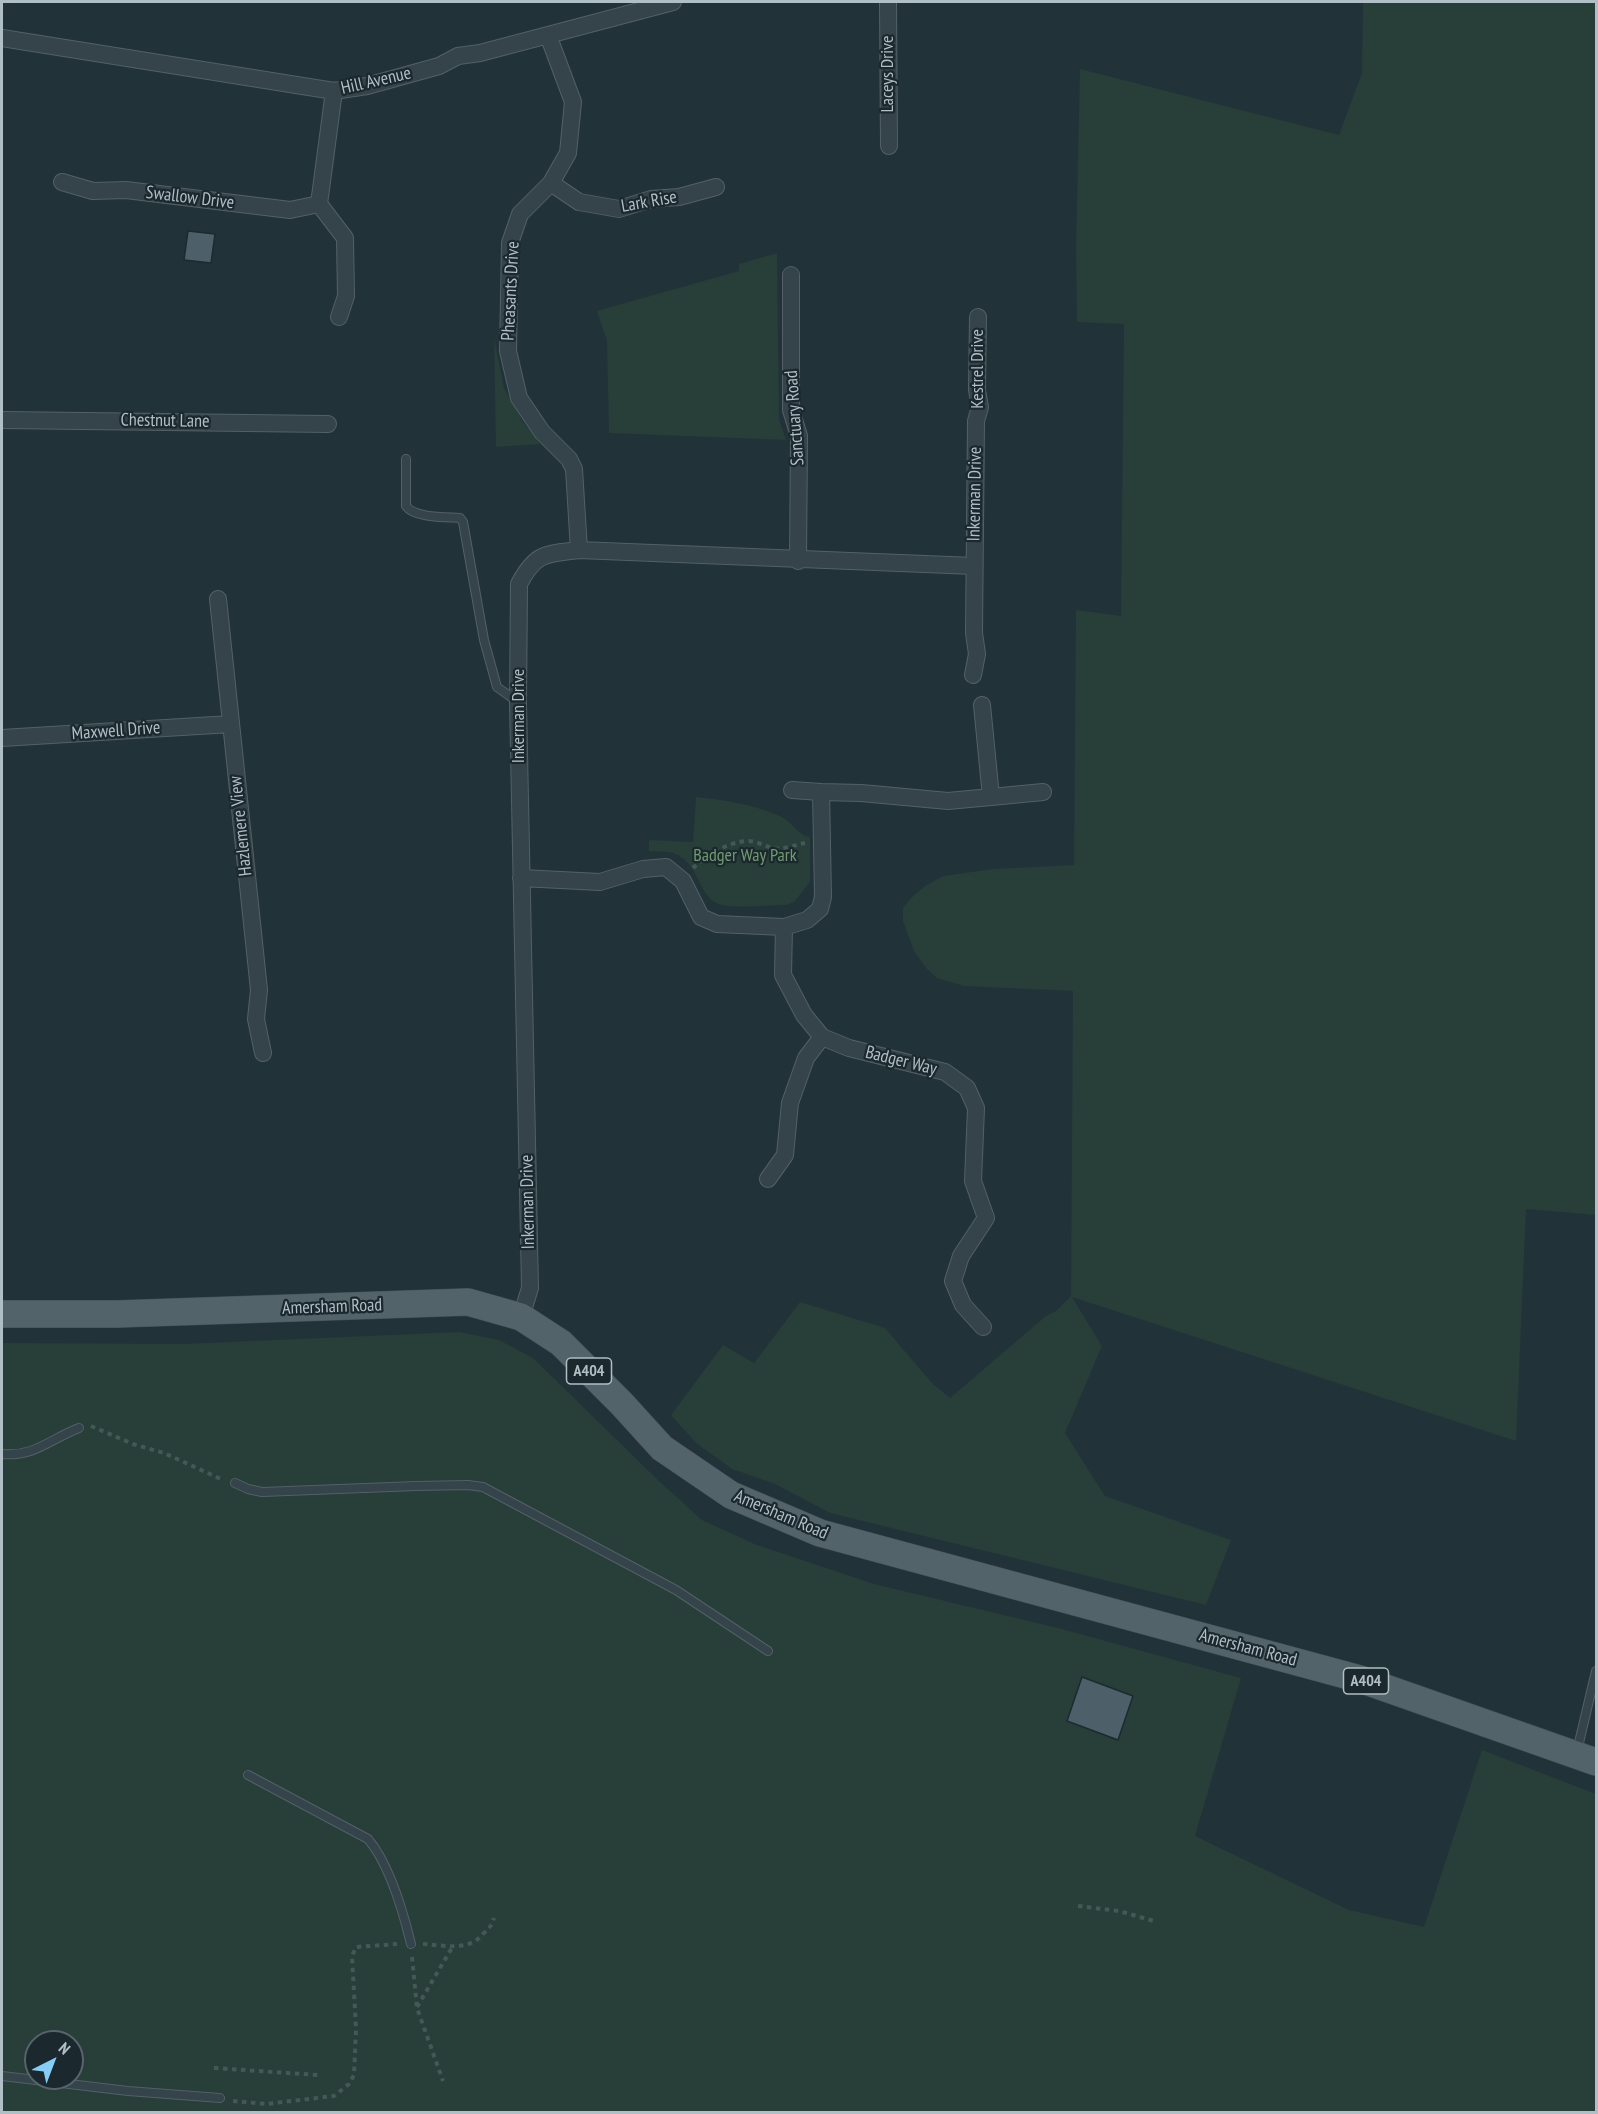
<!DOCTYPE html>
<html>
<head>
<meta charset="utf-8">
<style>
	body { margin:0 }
	#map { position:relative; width:1598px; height:2114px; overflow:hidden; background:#223239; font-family:"PT Sans Narrow",sans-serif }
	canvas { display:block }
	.frame { position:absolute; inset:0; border:3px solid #b0bec6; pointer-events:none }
	.north { position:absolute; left:24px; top:2030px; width:60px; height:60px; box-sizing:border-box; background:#1b282e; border:2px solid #57646b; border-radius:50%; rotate:42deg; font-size:16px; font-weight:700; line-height:24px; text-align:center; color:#b0bec6 }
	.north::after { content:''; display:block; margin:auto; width:21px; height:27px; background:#86cef6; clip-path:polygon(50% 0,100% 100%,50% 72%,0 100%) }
</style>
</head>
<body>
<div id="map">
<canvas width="1598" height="2114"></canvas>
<div class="frame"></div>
<div class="north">N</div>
</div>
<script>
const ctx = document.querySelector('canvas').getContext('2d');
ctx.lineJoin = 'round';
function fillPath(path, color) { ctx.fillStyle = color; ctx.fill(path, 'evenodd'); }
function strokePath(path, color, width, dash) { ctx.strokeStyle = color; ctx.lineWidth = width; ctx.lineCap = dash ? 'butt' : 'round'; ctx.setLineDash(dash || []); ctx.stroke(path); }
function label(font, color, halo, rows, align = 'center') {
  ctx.font = font + ' "PT Sans Narrow",sans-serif'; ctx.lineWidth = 4.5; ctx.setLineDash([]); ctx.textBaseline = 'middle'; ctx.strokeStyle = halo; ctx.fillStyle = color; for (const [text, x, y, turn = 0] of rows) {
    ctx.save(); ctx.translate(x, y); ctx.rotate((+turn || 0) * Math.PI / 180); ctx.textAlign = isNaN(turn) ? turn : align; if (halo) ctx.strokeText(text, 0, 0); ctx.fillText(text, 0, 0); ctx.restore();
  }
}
fillPath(new Path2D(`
	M1363,2H1596V1215L1526,1209L1516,1441L1072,1297L1102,1346L1065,1433L1105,1496L1231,1540L1206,1605L830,1513L775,1484L732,1469L696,1443L671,1415L723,1345L754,1363L800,1302L885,1328L933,1384L950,1398L1046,1316L1056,1311L1071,1296L1073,991L964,986L937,978L927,969L914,951L903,921V908L914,895L925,886L943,876L994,869L1074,865L1076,610L1121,616L1124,324L1077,322L1076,246L1080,69L1339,135L1362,73Z
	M777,253L779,419L786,440L609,433L607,341L597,311L739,271V264Z
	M494,338L504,388L523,422L540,444L496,447Z
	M696,797C725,800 752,804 780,816C792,821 797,835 810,837V882L794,902L786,905C770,905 732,909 719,904C697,896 700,862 673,853C666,851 656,852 649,851V840L693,842Z
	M460,1332L499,1340L533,1358L660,1482L702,1520L757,1545L874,1584L1058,1628L1241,1678L1195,1836L1349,1910L1424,1927L1482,1750L1596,1794V2112H2V1343L184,1344ZM36,2042H72V2078H36Z`), '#273e39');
const building = new Path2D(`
	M188,231L215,234L211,263L184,260Z
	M1082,1677L1133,1696L1118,1740L1067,1721Z`);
fillPath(building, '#4d5f68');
strokePath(building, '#1d2a30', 1.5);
const service = new Path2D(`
	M406,459V506C414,518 446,517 460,518L463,522L484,640L497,687L518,702
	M2,1454C35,1457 50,1439 79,1428
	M235,1483L248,1489L262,1492L416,1486L468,1485L483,1487L676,1590L768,1651
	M1577,1751L1596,1671
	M248,1775L368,1839C390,1865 403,1911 411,1944
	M2,2076L128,2091L220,2098`);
const minor = new Path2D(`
	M888,2L889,146
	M548,35L573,102L568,153L551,183L520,214L510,243L508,351L519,398L542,432L569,459L574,469L579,550
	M2,38L334,91L367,86L439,66L458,56L480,53L673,2
	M334,91L319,204L345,238L346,296L339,317
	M62,182L93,191L126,190L290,210L319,204
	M551,183L579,202L619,209L651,199L679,197L716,187
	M791,275V410L799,436L798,561
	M2,420L328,424
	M218,599L259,990L256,1019L263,1053
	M973,675L977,654L974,633L976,421L980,407L977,390L978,317
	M2,738L231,724
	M792,790L821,792
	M991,797L1043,792
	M521,878L600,882L643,869L666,867L683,881L701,917L717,924L784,927L807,920L820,909L823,897L821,792L861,793L948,801L991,797L982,705
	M784,927L783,975L804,1015L822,1037L849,1048L945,1072L967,1088L976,1108L973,1181L986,1218L961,1256L953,1281L963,1305L983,1327
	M768,1179L785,1155L790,1103L806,1058L822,1037
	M521,1317L530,1288L518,703L519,584C536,552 546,554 579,550L974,566`);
const primary = new Path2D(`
	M2,1314H117L468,1302L521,1317L561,1343L622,1404L662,1448L731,1495L820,1533L1360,1679L1596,1762`);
strokePath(service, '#536167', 10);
strokePath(minor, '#536167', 18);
strokePath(primary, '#424f56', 28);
strokePath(new Path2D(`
	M693,868C707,855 729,841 749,841C756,841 764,846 772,848C783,850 794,845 805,843
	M91,1426L133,1444L164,1453L223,1480
	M1078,1906L1119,1911L1157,1922
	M423,1944C443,1945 469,1952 483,1934C488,1929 492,1926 494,1918
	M412,1957L417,2008L443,2081
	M417,2007L453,1946
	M214,2068L318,2075
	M233,2101L266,2104L334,2096L349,2084L354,2075L356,2029L352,1956L356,1947L397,1944`), '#445956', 4, [4.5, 4.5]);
strokePath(service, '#35434a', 8);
strokePath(minor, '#35434a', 16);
strokePath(primary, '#53636a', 27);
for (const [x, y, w] of [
	[589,1371,45],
	[1366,1681,45]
]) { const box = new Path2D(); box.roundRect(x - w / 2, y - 13, w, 26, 4.5); ctx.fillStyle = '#1b282e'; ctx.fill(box); strokePath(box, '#b0bec6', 1.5); }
label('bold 16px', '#b0bec6', null, [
	["A404",589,1371],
	["A404",1366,1681]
]);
label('18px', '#b0bec6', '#1b282e', [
	["Laceys Drive",888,74,-90],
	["Hill Avenue",376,81,-13],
	["Swallow Drive",190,198,7],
	["Lark Rise",649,202,-10],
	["Pheasants Drive",511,291,-87],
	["Kestrel Drive",978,369,-90],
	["Sanctuary Road",795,418,-94],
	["Chestnut Lane",165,421,1],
	["Inkerman Drive",975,494,-89],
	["Inkerman Drive",519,716,-90],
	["Maxwell Drive",116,731,-4],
	["Hazlemere View",241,826,-96],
	["Badger Way",901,1061,14],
	["Inkerman Drive",528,1202,-91],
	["Amersham Road",332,1307,-2],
	["Amersham Road",781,1515,23],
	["Amersham Road",1248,1648,15]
]);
label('18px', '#709b70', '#1b282e', [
	["Badger Way Park",745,856]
]);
</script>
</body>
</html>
